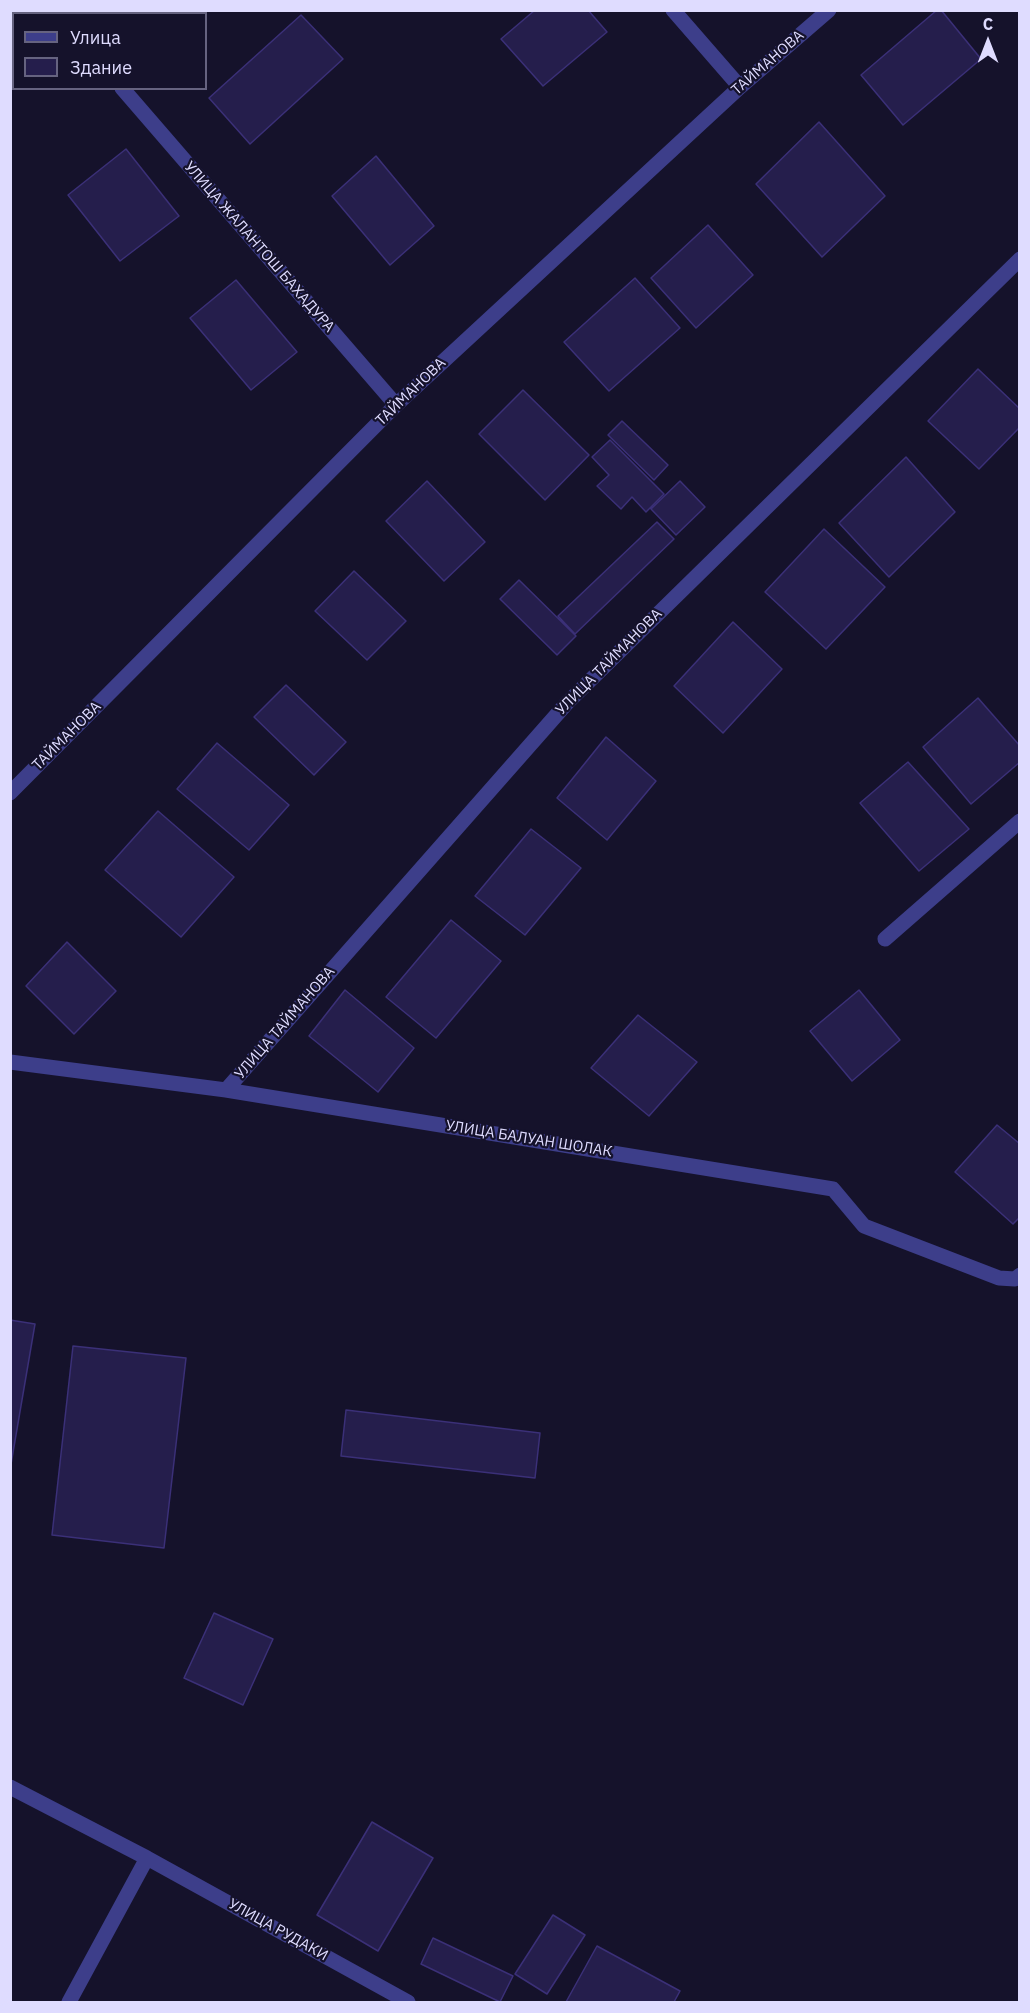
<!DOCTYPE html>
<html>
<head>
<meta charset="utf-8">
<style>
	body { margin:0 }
	#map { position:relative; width:1030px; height:2013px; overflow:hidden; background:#15122b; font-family:"IBM Plex Sans",sans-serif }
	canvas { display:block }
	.frame { position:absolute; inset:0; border:12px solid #dfdcff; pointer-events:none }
	.legend { position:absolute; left:12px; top:12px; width:195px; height:78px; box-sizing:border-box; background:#15122b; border:2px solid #666380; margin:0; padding:8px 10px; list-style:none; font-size:18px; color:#dfdcff }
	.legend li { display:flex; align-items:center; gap:12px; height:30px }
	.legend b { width:30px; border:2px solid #666380 }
	.north { position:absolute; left:958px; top:12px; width:60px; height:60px; -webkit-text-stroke:4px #15122b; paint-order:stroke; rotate:0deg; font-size:16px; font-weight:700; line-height:24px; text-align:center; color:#dfdcff }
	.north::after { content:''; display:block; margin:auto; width:21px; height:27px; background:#dfdcff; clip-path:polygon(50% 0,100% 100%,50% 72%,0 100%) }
</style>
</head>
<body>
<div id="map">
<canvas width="1030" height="2013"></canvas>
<div class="frame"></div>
<ul class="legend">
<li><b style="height:8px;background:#3d3e8a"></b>Улица</li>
<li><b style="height:16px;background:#251e4c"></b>Здание</li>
</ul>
<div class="north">С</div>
</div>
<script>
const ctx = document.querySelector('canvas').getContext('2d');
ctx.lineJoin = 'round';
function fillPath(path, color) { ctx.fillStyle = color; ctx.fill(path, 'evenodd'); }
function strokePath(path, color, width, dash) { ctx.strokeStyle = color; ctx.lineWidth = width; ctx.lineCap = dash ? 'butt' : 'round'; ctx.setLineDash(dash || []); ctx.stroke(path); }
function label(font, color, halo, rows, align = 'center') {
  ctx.font = font + ' "IBM Plex Sans",sans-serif'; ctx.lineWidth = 4.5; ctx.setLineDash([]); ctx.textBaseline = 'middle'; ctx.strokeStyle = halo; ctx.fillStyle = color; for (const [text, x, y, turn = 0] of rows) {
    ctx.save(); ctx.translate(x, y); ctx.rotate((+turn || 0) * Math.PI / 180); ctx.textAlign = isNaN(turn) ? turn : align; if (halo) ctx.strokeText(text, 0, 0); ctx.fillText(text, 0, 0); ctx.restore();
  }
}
const building = new Path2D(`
	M10,10H23L25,14H14V70L10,72Z
	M118,10H203V11L200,14H120Z
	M535,10H588L607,32L543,86L501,39Z
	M937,10H941L981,59L903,125L861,75Z
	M301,15L343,59L250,144L209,98Z
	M819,122L885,196L822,257L756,184Z
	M126,149L179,216L120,261L68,195Z
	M376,156L434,226L390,265L332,196Z
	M708,225L753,275L696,328L651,278Z
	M635,278L680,328L609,391L564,342Z
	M236,280L297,352L251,390L190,318Z
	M978,369L1020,409V427L979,469L928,421Z
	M523,390L589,455L545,500L479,434Z
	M622,421L668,465L654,480L608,435Z
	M610,440L664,494L646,512L632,497L621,509L597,486L609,475L592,457Z
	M906,457L955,512L889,577L839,523Z
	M427,481L485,542L444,581L386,521Z
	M680,481L705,507L676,535L651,509Z
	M657,522L674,539L575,634L558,616Z
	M824,529L885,587L826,649L765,592Z
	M354,571L406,621L367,660L315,611Z
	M519,580L576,636L557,655L500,599Z
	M733,622L782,669L723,733L674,686Z
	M286,685L346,742L314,775L254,717Z
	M978,698L1020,746V762L971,804L923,747Z
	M606,737L656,781L607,840L557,798Z
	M217,743L289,805L249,850L177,789Z
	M908,762L969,829L919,871L860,803Z
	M158,811L234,877L181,937L105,870Z
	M531,829L581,868L525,935L475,896Z
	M451,920L501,961L436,1038L386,997Z
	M67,942L116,991L74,1034L26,986Z
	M345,990L414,1048L378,1092L309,1036Z
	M859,990L900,1040L852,1081L810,1031Z
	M638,1015L697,1062L649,1116L591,1068Z
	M997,1125L1020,1144V1217L1013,1224L955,1172Z
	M10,1320L35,1324L10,1470Z
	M73,1346L186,1358L164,1548L52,1535Z
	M346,1410L540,1433L535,1478L341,1456Z
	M214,1613L273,1639L243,1705L184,1678Z
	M372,1822L433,1858L378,1951L317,1915Z
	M553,1915L585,1935L547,1994L515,1974Z
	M433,1938L513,1976L500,2002L421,1964Z
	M597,1946L680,1991L674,2002H566Z`);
fillPath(building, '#251e4c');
strokePath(building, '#3b3078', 1.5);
strokePath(new Path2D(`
	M54,10L57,14
	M673,10L740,87
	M122,88L396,405
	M10,793L396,405L740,87L829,10
	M885,939L1020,821
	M10,1062L226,1090L833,1189L864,1226L999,1278L1015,1279L1020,1275
	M226,1090L567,703L1020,259
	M10,1787L147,1858L408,2002
	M69,2002L147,1858`), '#3d3e8a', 15);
label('15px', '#dfdcff', '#15122b', [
	["ТАЙМАНОВА",768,63,-41],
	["УЛИЦА ЖАЛАНТОШ БАХАДУРА",259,247,49],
	["ТАЙМАНОВА",411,392,-44],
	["УЛИЦА ТАЙМАНОВА",609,662,-45],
	["ТАЙМАНОВА",67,736,-45],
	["УЛИЦА ТАЙМАНОВА",285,1023,-49],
	["УЛИЦА БАЛУАН ШОЛАК",529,1139,9],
	["УЛИЦА РУДАКИ",278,1930,29]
]);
</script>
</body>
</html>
